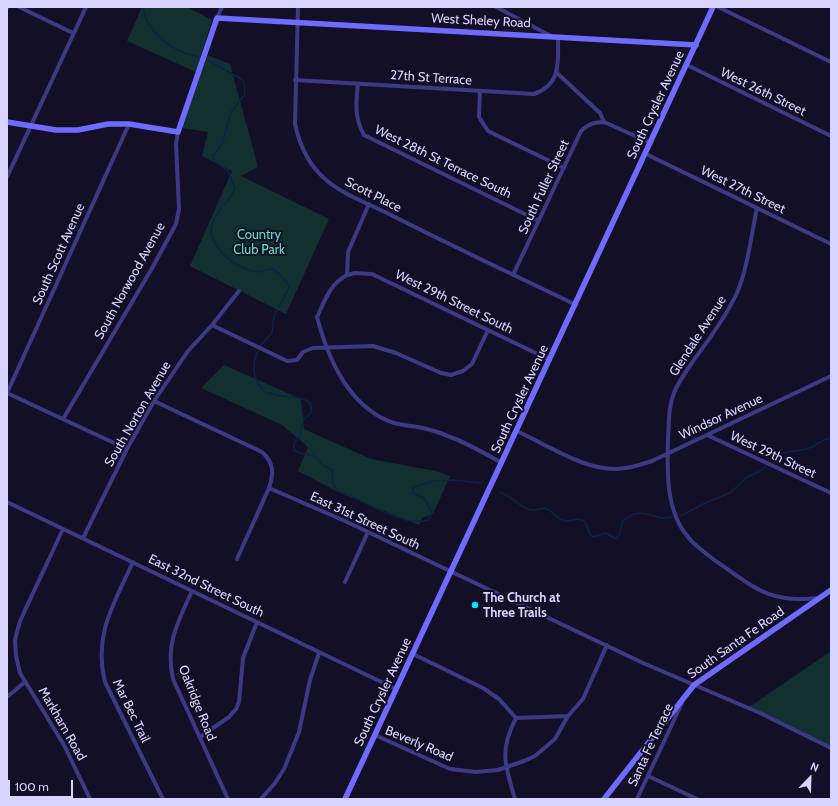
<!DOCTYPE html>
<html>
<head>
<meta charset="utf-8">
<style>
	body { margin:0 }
	#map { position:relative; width:838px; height:806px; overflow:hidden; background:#130f26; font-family:Cabin,sans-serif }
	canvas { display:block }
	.frame { position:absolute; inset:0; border:8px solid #d9d4ff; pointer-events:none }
	.north { position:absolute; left:790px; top:758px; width:40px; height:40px; -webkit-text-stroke:3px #130f26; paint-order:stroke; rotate:23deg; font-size:11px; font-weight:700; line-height:16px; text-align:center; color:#d9d4ff }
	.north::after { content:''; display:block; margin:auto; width:14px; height:18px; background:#d9d4ff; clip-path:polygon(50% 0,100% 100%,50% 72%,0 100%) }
	.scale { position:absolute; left:8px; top:780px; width:65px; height:18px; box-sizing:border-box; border:2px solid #d9d4ff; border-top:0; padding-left:5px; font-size:12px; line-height:14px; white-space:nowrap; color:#d9d4ff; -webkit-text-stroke:3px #130f26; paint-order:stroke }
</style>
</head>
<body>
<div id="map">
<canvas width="838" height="806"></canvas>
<div class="frame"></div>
<div class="north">N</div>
<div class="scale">100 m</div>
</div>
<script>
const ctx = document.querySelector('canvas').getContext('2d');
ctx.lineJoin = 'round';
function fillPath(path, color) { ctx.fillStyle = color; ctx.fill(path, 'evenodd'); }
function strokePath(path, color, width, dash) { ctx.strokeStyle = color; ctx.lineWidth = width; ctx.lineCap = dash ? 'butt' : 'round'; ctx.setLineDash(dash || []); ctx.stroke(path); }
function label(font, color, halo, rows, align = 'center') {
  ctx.font = font + ' Cabin,sans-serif'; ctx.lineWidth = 4; ctx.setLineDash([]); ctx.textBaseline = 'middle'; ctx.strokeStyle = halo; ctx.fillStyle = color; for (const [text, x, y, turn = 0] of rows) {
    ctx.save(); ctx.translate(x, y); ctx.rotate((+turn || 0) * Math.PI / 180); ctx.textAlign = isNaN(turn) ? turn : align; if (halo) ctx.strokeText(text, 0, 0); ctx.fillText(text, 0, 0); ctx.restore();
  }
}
fillPath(new Path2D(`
	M142,7H187L212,20L196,72L127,41Z
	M207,55L230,64L258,167L241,176L329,219L286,314L190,266L232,171L202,156L208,132L182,128Z
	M224,365L301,399L304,429L371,459L435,471L450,476L433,514L422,518L419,525L338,492L298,471L308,447L282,425L201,388Z
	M831,651V748L748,708Z`), '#12302f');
strokePath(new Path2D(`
	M143,7C146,33 175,53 199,57
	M207,60L240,78L244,82L245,94L231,112L222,144L213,156L214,161L228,171L235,189C229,202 215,212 212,225C206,246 238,270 256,272C262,273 268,267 274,270C279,273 288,282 289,288L274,316L272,333L260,346
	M258,351C254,360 253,366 255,376C263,406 297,390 310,403L312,412L303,420L300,436L294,443V450L300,453L312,455L320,461L322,465L332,470L333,484L337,491C342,493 348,493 352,496C371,506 407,527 428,520L432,513L425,499L413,493V487L433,481L453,480L482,483
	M771,459C783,449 801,453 814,446C820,442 824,439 831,438
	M500,492C512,496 521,509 532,510C537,511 540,508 545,508C553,511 557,520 566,521C572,522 577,516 584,521C589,526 587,534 593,537L606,533L616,539L620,534L622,522C645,502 652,523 672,517
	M681,516L705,503L730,493L747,477L761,471L766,466`), '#0c2248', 1.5);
strokePath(new Path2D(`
	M19,7L73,33
	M298,7L295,124C299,142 305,158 318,172C336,193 366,202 391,215C452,246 514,275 576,305
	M496,7L551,36
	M718,7L831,62
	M7,8V7
	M217,18L222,7
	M687,65L831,136
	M557,73L600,113L604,122L651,143
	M295,80L534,94C562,84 558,61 558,37
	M358,84C356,103 354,117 364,135L539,221
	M480,91L479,117L488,131L564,168
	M646,154L831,244
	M7,177L86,7
	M369,204L348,252L347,275C330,284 325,300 317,317C328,359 349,408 394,423C405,426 417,426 427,429C435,431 443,434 450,437C468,443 485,454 502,463
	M757,208C751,236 748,267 737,293C726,316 711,337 696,357C688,369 679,380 674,393C668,408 669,425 668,441C667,473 666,511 688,537C696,547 709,556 720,564C757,590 771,603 819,598
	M347,275L355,273L372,274L550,360
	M513,275L581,131C589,124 594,122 604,122
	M212,325L287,361L297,360L303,352L313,348L373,346L396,353L441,373L451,375L463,371L472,364L488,330
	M7,393L129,124
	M7,393L127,449
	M154,401L262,452C274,463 274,473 269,488L237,559
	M63,419L151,270L176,224L179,209L176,144L178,132
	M517,431C542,443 578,465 604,468C621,471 637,466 652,461L831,376
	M707,435L831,493
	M269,488L345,521L643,663L760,713L831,748
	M7,502L396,689
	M63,529L20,621L15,640L16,656L20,673L64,745L90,799
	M83,538L127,449L154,401L188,351L212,325L239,291
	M133,562C114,603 93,636 105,682L163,799
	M345,582L368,532
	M192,591C178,622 165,644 173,679L228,799
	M413,654L483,688L499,699L516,718L568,716
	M7,697L25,682
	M375,735L450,769L476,772L498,770L524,761L535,756L555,739L568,716L583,699L607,645
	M200,737L229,717L236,709L239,702L243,658L257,622
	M648,776L697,799
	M261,799L275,783L284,769L299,732L310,680L319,653
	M515,799C505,765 499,751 516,718
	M637,799L682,703`), '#3d3a85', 4);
strokePath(new Path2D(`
	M7,122L56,130H78L108,124H129L178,132L217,18L696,45
	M345,799L713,7
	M604,799L694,685L831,590`), '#6f6bff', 5.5);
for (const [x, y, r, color] of [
	[475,605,4,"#00e5ff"]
]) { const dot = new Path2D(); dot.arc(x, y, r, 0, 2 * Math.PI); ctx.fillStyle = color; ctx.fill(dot); strokePath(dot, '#130f26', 1.5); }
label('13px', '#d9d4ff', '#130f26', [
	["West Sheley Road",481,21,3],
	["27th St Terrace",431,78,4],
	["West 26th Street",763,92,26],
	["South Crysler Avenue",656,105,-65],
	["West 28th St Terrace South",443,162,26],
	["South Fuller Street",544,187,-65],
	["West 27th Street",743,190,26],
	["Scott Place",373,195,27],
	["South Scott Avenue",59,254,-66],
	["South Norwood Avenue",130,281,-61],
	["West 29th Street South",454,302,26],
	["Glendale Avenue",698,336,-57],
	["South Crysler Avenue",520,399,-65],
	["South Norton Avenue",138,414,-60],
	["Windsor Avenue",721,417,-25],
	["West 29th Street",773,455,25],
	["East 31st Street South",365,521,25],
	["East 32nd Street South",206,586,26],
	["South Santa Fe Road",736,643,-35],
	["South Crysler Avenue",383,692,-65],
	["Oakridge Road",197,703,68],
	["Mar Bec Trail",131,711,64],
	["Markham Road",62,724,60],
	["Beverly Road",419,744,23],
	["Santa Fe Terrace",651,745,-65]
]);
label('13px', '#5fe0c0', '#130f26', [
	["Country",259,235],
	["Club Park",259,250]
]);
label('bold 13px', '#d9d4ff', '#130f26', [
	["The Church at",483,598],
	["Three Trails",483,613]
], 'left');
</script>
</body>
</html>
